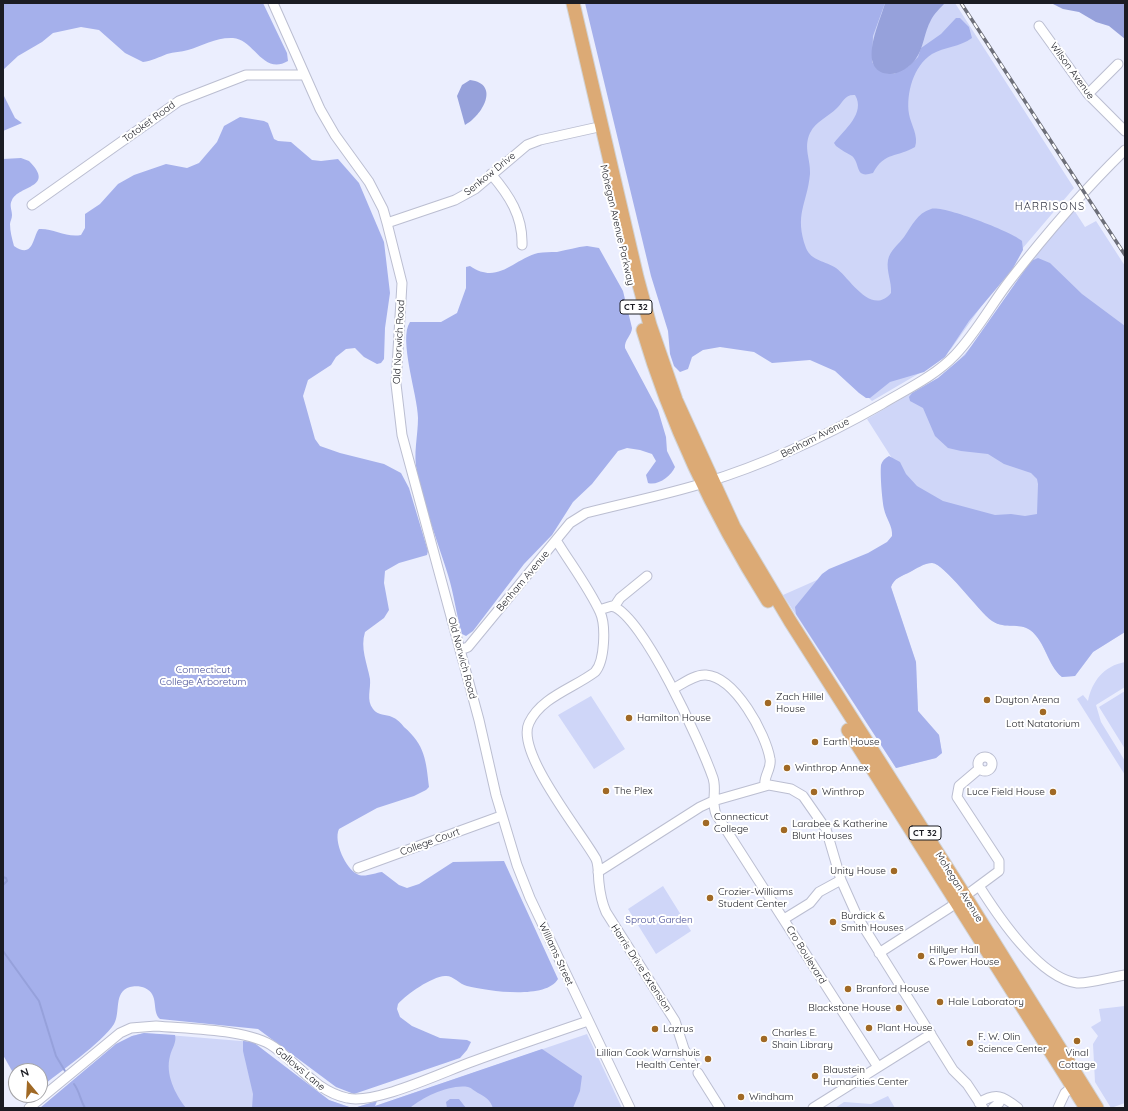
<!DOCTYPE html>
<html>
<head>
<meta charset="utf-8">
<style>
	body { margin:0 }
	#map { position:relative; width:1128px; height:1111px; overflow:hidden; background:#ebeefe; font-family:Quicksand,sans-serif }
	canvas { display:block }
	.frame { position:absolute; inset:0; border:4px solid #1b1c23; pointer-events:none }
	.north { position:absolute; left:8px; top:1063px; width:40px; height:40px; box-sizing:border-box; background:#fff; border:1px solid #a4a4a7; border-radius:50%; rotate:342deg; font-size:11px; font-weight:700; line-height:16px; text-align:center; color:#1b1c23 }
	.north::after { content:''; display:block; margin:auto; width:14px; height:18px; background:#a06925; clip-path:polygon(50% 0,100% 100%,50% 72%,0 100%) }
</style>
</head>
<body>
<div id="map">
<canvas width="1128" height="1111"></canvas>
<div class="frame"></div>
<div class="north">N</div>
</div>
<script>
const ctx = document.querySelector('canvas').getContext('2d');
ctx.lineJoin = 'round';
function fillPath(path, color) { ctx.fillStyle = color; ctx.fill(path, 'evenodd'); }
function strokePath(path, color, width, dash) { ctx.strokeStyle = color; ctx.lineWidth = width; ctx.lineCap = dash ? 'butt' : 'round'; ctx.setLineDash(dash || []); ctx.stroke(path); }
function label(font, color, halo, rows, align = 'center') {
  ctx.font = font + ' Quicksand,sans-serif'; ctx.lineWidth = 4; ctx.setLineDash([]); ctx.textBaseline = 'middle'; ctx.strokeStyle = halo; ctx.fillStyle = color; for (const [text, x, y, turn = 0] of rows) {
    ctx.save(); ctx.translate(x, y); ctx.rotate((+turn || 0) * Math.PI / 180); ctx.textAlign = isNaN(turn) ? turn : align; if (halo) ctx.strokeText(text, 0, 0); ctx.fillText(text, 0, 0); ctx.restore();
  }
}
fillPath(new Path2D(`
	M588,3H955L1074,188L1022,249L951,349L930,367L872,401L848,378Z
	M1074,210L1085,227L1096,221L1125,266V632L1093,652L1075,676L1062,677C1047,665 1046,642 1030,630C1019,622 1006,630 993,621C978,611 944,563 932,563C924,563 916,569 910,572C902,576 894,578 891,587L916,662L918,711L939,735L942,753L936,758L896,768L783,595L930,530L895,463L867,419L938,378L958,361L973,345L1033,258Z
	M1125,662V687L1096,705L1101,722L1125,761V775L1077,699L1083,695L1088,701C1092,681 1104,666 1125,662Z
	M1125,691V749L1099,707Z
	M591,696L625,749L594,769L558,715Z
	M663,886L691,931L656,954L628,909Z
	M1125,1006V1103L1111,1108L1095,1082L1093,1044L1098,1036L1091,1027L1101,1021L1099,1009Z
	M144,1033L253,1042L329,1100L352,1108H40L116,1044L132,1036Z
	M587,1034L622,1108H354L377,1101L375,1106Z
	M888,1096L895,1108H835L844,1102L871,1104Z`), '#cfd6f8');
fillPath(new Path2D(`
	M3,3H263L287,53L288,61C263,76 254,39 233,38C217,37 202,46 188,50C181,52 174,52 167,54C159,57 152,61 143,62L125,53L99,30L81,27L53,33L42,42L18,56L3,70Z
	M585,3H885L873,36L872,62L877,69L885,73L894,74L909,66L918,57L921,48L941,34L956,18H960L969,27L972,38C960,47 944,47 932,54C913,66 906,94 909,114C911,125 919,136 915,147C897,158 885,151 873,173C854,179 861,164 852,156C847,153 841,150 836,146L834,143C844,130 866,113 855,95C845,94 843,102 837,108C828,117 816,121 810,133C803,148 811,160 810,174C807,205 794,214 806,248C811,261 826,261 836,268C849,277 871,317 891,293C892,282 886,271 888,260C890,250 899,244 904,237C912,226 917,213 931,209C943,205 1012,232 1022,241L1023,250L1012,270L969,321L945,357L924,372L890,382L870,398H866L859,393L835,371L810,360L772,363L754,352L720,347L703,350L692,357L688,369L680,372L674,366L670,354L668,331L651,276Z
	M3,94L15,118L22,123L3,131Z
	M240,117L264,121L268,123L274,139L278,141L291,142L312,160L321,161L338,159L359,183L384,242L390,293L385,328L384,359L381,363L377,364L364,357L355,348L346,349L336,357L331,365L308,380L303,396L315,439L320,446L340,453L384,464L401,473L409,488L428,551L427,555L399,563L385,571L384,583L389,610L384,618L365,632C360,648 367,663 370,679C371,689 366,700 373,709C378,716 386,714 392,717C397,719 401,723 404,727C425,745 426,760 429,787L426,790L414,796L377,808L339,829C333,841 346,869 357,874C363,878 375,873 382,872L399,885L407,888L419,884L453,862L504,861L558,979C546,1000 487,991 467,986C459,984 453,975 445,976C431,977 407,994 398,1004L397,1009L400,1017L412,1026L440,1038L467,1040L471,1042L467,1050L460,1058L354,1094L336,1087L258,1029L160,1019C151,1011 160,995 145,988C141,986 134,986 130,987C113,992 121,1012 114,1024C102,1043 59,1072 40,1088V1071H16V1078L3,1055V159L21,158L29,161C56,188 19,185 12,200C9,205 12,210 12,215C12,219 10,221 10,224C10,231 12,239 14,246C34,260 33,235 39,229C53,228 66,238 81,235L85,228V214L100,204L118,184L134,175L166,164L187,168L199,163L217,142L224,126Z
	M587,246L599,248L623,291L632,328C632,335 624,340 625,348L658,410L666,437L667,451L675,467C671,476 658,486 648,483L646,475L656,461L652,454L640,450L627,448L618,451L592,484L573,502L552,535L524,564L473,631L466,636L462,634C456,614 454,594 448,575C438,542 423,505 417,472C413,454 418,436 418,418C418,396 398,339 410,322H441L457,313L466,288V267L470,266C498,285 512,260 538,253C544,252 550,252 557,252C567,250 577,247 587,246Z
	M1038,258L1050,263L1082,294L1125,326V632L1093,652L1075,676L1062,677C1047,665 1046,642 1030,630C1019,622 1006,630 992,621C978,611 944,563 932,563C924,563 916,569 910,572C902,576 894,578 891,587L916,662L918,711L939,735L942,753L936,758L896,768L796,614L795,607L822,574L829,569L868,553L887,542L892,536C893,526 886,519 884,509C882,500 880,474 881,465C882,461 885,458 889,456L900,462L906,474L917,486L943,501L995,515L1011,514L1025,516L1037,514L1038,484L1037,479L1031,473L1004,464L988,454L961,451L948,448L935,436L923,408L910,401L909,397L912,393L938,378L965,355L1031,261Z
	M144,1033L175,1035C177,1042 172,1048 170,1056C165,1074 175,1094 186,1108H40L116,1044L132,1036Z
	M243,1041L253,1042L329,1100L352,1108H252L253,1094L243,1051Z
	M542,1049L582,1076L580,1091L573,1108H493C490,1100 486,1097 478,1093C474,1091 472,1088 468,1087C450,1084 423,1097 410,1108H354L377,1101L375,1106Z
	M450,1099H459L466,1108H447L446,1102Z`), '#a5b0eb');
fillPath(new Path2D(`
	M885,3H945C940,8 934,14 931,20C924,32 924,48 915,60C910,67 898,75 889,74C855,71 881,20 885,3Z
	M1051,3H1125V39L1109,26L1096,22L1079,12L1063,9Z
	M470,80C501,84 482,116 465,125L457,96L462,85Z`), '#96a1db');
strokePath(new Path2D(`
	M3,877L6,878L7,881L3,885
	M3,951L39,1001L56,1056L65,1071
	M74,1084C80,1092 80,1100 85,1108`), '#96a1db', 2);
const minor = new Path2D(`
	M273,3L320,109L335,135L369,182L383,209L387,223L402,283L396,384L402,435L479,720L496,795L517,865L530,898L630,1108
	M1039,26L1088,94L1125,131
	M1088,94L1118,64
	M491,174C509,195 523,216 522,245
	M32,205L179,101L246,75H304
	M387,223L455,200L475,189L527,145L540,140L594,128
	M556,540C570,563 589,588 600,612C606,625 605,661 595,672C574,688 541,697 529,723C515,752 581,832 596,859C599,866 598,875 599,883C600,893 602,903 606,912L675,1021L684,1049L692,1063
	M614,607L620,598L647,576
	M599,610L612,606C643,615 702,746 713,778C717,790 711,802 716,814L878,1067
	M460,650L468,647L570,523L586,513C625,503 665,495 704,483C766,464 826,436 882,404C907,389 935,376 955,355C977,332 992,303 1011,279C1047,233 1084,190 1125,150
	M673,689C682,684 695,674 706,675C735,677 766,734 770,759C772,769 763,776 765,786
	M978 764a7 7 0 1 1 14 0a7 7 0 1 1-14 0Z
	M358,868L501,816
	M598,872L700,807L713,801L769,785L791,789L803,796L826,829L841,880L858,918L953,1070L967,1084L983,1108
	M979,886C998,916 1039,978 1077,983C1089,984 1111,977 1125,975
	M784,919L810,903L819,892L841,880
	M879,953L949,908L999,871V861L957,797L959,786L979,769
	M698,1073L720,1108
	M979,1103C996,1092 1003,1096 1018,1108
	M29,1108L120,1033L131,1028L156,1026C187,1029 249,1029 274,1047C299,1065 316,1091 347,1098C375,1105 445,1071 474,1061C512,1047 550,1034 588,1021
	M813,1108L931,1034
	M993,1108L999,1103L1001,1098
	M1058,1108L1065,1093L1077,1083`);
const highway = new Path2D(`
	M573,3L637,277L650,325L676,400L734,527L790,621L965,896L1097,1108
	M643,330C672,428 714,515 768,601
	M848,730L1086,1108`);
strokePath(minor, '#bbbed1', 11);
strokePath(highway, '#d1d2d3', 15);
strokePath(minor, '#fff', 9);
strokePath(highway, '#dcaa75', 13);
const rail = new Path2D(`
	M961,3L1125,255`);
strokePath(rail, '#6d6f79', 3.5);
strokePath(rail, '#fff', 2, [6]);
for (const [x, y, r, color] of [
	[987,700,4,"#a06925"],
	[768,703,4,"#a06925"],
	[1043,712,4,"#a06925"],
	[629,718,4,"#a06925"],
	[815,742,4,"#a06925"],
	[787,768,4,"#a06925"],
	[606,791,4,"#a06925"],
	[814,792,4,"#a06925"],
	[1053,792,4,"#a06925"],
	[706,823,4,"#a06925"],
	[784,830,4,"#a06925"],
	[894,871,4,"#a06925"],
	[710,898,4,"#a06925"],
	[833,922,4,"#a06925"],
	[921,956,4,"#a06925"],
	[848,989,4,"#a06925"],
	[940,1002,4,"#a06925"],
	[899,1008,4,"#a06925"],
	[869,1028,4,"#a06925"],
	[655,1029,4,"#a06925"],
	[764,1039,4,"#a06925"],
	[1077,1041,4,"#a06925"],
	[970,1043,4,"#a06925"],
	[708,1059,4,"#a06925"],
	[815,1076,4,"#a06925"],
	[741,1097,4,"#a06925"]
]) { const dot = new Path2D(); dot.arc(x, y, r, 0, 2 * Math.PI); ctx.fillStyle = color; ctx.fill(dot); strokePath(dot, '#fff', 1.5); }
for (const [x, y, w] of [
	[636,307,32],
	[925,833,32]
]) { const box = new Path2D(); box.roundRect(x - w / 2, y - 7, w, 14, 3); ctx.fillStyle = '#fff'; ctx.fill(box); strokePath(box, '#1b1c23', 1); }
label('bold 9px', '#1b1c23', null, [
	["CT 32",636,307],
	["CT 32",925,833]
]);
label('10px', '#1b1c23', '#fff', [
	["Wilson Avenue",1072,71,54],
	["Totoket Road",149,122,-36],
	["Senkow Drive",490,174,-39],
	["Mohegan Avenue Parkway",617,225,77],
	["Old Norwich Road",399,342,-87],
	["Benham Avenue",815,438,-27],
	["Benham Avenue",523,581,-50],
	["Old Norwich Road",462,658,75],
	["College Court",430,842,-20],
	["Mohegan Avenue",959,887,58],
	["Williams Street",556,954,65],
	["Cro Boulevard",806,955,58],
	["Harris Drive Extension",641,968,57],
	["Gallows Lane",300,1069,40]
]);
label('10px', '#464d95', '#fff', [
	["Connecticut",203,670],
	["College Arboretum",203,682],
	["Sprout Garden",659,920]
]);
label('10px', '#1b1c23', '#fff', [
	["Zach Hillel",776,697],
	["House",776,709],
	["Dayton Arena",995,700],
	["Hamilton House",637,718],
	["Lott Natatorium",1043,724,"center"],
	["Earth House",823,742],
	["Winthrop Annex",795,768],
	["The Plex",614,791],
	["Winthrop",822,792],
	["Luce Field House",1045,792,"right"],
	["Connecticut",714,817],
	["College",714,829],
	["Larabee & Katherine",792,824],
	["Blunt Houses",792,836],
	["Unity House",886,871,"right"],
	["Crozier-Williams",718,892],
	["Student Center",718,904],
	["Burdick &",841,916],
	["Smith Houses",841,928],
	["Hillyer Hall",929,950],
	["& Power House",929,962],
	["Branford House",856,989],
	["Hale Laboratory",948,1002],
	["Blackstone House",891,1008,"right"],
	["Plant House",877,1028],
	["Lazrus",663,1029],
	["Charles E.",772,1033],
	["Shain Library",772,1045],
	["F. W. Olin",978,1037],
	["Science Center",978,1049],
	["Lillian Cook Warnshuis",700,1053,"right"],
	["Health Center",700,1065,"right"],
	["Vinal",1077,1053,"center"],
	["Cottage",1077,1065,"center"],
	["Blaustein",823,1070],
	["Humanities Center",823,1082],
	["Windham",749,1097]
], 'left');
ctx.letterSpacing = '1px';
label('11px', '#353847', '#fff', [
	["HARRISONS",1050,207]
]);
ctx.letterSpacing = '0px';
</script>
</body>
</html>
